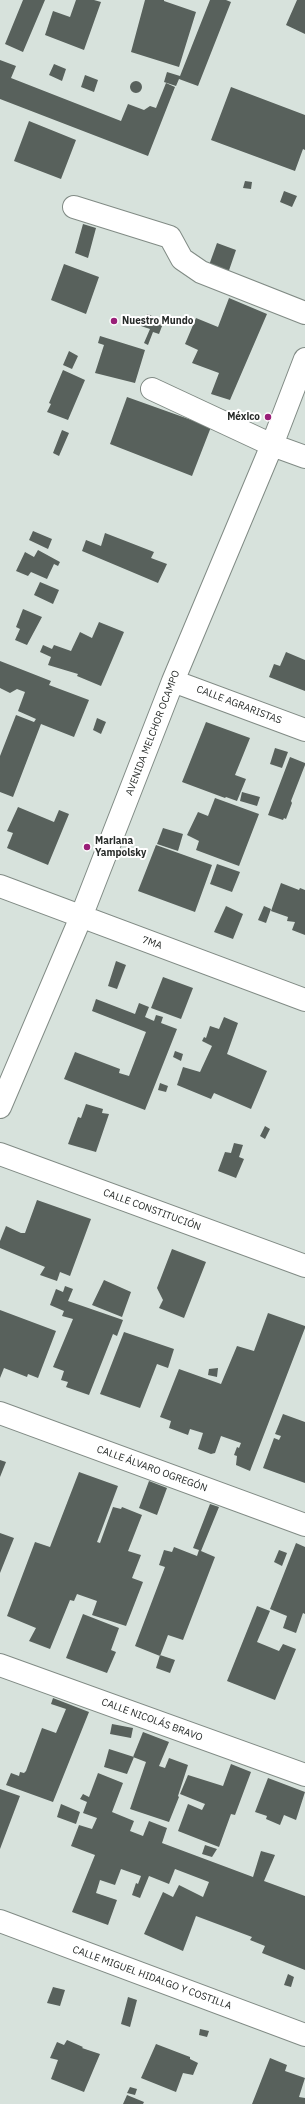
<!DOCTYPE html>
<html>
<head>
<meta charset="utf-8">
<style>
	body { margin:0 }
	canvas { display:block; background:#d7e2dc }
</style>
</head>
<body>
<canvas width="305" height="2104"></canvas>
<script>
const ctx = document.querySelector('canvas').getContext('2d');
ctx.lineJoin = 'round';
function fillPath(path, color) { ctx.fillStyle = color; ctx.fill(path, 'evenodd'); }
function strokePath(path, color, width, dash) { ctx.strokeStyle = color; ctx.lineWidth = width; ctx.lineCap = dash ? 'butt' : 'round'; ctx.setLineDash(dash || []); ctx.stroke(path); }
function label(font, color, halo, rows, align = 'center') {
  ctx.font = font + ' "IBM Plex Sans",sans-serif'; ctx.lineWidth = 4; ctx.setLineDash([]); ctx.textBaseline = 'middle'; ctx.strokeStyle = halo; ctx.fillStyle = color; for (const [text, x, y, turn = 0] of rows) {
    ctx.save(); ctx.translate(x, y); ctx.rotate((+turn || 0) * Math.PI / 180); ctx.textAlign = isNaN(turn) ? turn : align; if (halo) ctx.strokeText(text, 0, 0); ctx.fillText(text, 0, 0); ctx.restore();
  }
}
fillPath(new Path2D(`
	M23,0H45L23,52L5,44Z
	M76,0H94L101,2L84,50L45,35L53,11L70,17Z
	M145,0H164V1L196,12L179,67L131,52Z
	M210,0H226L231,2L198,86L179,79L176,86L164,82L167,72L180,76Z
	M297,0H305V34L286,25Z
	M0,60L16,66L11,78L121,121L128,104L144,110L150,106L156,108L166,83L175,87L148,156L0,99Z
	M54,64L66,69L62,81L49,75Z
	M85,75L98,80L94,92L81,87Z
	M130 87a6 6 0 1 1 12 0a6 6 0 1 1-12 0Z
	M231,87L305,115V150L303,149L295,171L211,140Z
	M29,121L76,140L61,179L14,161Z
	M245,181L252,182L251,189L243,188Z
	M284,191L297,196L292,207L280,202Z
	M83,224L96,228L88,258L75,253Z
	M217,243L236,250L224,285L208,268Z
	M64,264L99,277L86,314L51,300Z
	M229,298L267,314L230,400L211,394L219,373L192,363L198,350L185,344L196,318L218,327Z
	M147,314L164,321L159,334L153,332L148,345L144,343L150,329L141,326Z
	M100,336L145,350L135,383L95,373L104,345L98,343Z
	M69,351L78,356L72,369L63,365Z
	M63,370L85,380L68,420L47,412L51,404L49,403Z
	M127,397L211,427L192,476L110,444Z
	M62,430L69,433L59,456L53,453Z
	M33,531L52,539L48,549L29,540Z
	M105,533L154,552L151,558L167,564L158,583L82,551L86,540L101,546Z
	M38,550L60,562L58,566L54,564L47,579L31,572L28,576L16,571L25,552L34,557Z
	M40,582L59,590L53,604L34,595Z
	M23,609L42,617L27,645L15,640L20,629L16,627Z
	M99,622L124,632L101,686L77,676L78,674L48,665L51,657L40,652L43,645L52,649L54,645L71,651L80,632L92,638Z
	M286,652L305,660V691L269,677L274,664L280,666Z
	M0,661L51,681L49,685L89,700L74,737L41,724L13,797L0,792V756L16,715L34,722L36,719L18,711L25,692L17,689L10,693L0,688Z
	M97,718L106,722L101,734L93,730Z
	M206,722L250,738L235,775L246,779L237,801L226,797L225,798L182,782Z
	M275,748L288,752L282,768L270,764Z
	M290,757L305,763V765L291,801L292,803L286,819L284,818L283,820L268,815Z
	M242,792L260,797L257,806L240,801Z
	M215,798L259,814L239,866L196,850L199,841L187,835L198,812L208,816Z
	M18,807L54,822L59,810L69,814L48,865L7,848L13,833L7,831Z
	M163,828L183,834L178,851L157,844Z
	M156,845L212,865L195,912L138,891Z
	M217,864L240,872L232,892L210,884Z
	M281,883L299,890L300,888L305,890V935L292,930L295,922L287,921L288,917L271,911Z
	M226,906L243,914L233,939L214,932Z
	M264,906L271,909L266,923L258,920Z
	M116,961L126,965L117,989L108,986Z
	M163,977L193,988L181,1019L151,1008Z
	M96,999L135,1014L139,1003L149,1007L145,1017L154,1021L156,1015L163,1017L161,1023L177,1029L145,1110L64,1079L75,1052L120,1069L119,1073L129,1076L146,1032L92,1011Z
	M224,1017L238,1023L227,1054L267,1071L251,1109L214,1093L211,1099L177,1085L183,1067L200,1072L212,1046L202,1041L204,1037L206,1038L210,1026L219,1029Z
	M175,1051L183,1054L181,1061L173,1057Z
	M160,1083L168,1086L166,1092L158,1090Z
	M86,1104L103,1109L102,1113L109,1114L96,1152L68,1144L78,1117L81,1118Z
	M265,1126L270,1129L265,1139L260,1136Z
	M234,1143L243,1145L239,1157L244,1159L236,1178L218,1171L225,1152L231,1153Z
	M37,1200L91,1219L70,1276L60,1272L57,1281L40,1275L45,1267L0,1248V1241L6,1226L21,1233H25Z
	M172,1249L206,1262L184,1318L159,1308L163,1300L157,1288Z
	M104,1280L131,1292L122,1317L92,1305Z
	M65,1286L73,1289L68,1301L123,1320L117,1336L113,1334L89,1395L66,1387L68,1382L61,1380L64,1371L53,1367L73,1319L62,1316L64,1311L50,1305L56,1289L63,1292Z
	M0,1310L56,1331L38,1378L28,1374L27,1377L4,1368L0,1378Z
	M268,1313L305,1326V1328L250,1471L236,1465L237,1456L234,1455L237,1447L239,1448L241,1443L221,1436L215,1453L211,1454L198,1449L203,1433L190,1429L188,1435L169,1428L171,1421L160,1417L179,1369L221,1384L237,1346L254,1351Z
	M124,1332L174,1349L168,1368L157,1364L140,1408L100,1394Z
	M218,1368L217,1377L208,1375L209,1369Z
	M283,1414L305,1422V1483L263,1468L274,1438L279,1440L281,1436L275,1434Z
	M0,1460L6,1462L0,1477Z
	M79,1472L118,1486L97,1542L100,1543L113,1507L121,1509L122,1507L142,1515L128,1551L141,1555L132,1578L143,1582L126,1626L92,1615L97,1601L77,1594L74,1601L70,1600L50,1649L29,1641L36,1628L7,1616L35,1542L50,1547Z
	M149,1481L167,1488L157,1515L139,1508Z
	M210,1504L219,1507L201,1551L215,1557L183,1640L168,1635L160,1656L135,1646L165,1567L159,1565L164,1550L172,1552L174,1547L197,1556L199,1550L193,1548Z
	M0,1533L14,1538L0,1573Z
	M296,1543L305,1547V1614L303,1613L296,1633L283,1628L287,1616L270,1609Z
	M279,1550L287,1553L282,1566L274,1562Z
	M257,1606L270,1611L257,1642L279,1651L283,1644L296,1649L275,1700L227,1681Z
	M83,1614L119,1628L111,1650L116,1652L107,1673L66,1658Z
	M160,1655L175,1660L170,1673L156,1668Z
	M53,1698L89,1712L53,1802L6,1785L11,1773L19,1776L20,1772L24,1773L26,1771L42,1728L56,1733L66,1709L51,1704Z
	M112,1724L133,1728L131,1738L110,1734Z
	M143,1732L169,1742L159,1766L165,1768L169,1758L188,1765L178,1796L179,1797L169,1822L130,1809L146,1762L133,1757Z
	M109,1749L134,1757L127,1774L104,1767Z
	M231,1764L251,1772L235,1815L231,1814L219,1847L178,1831L188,1804L202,1810L205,1804L180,1794L188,1775L223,1786Z
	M98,1773L123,1783L112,1812L134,1821L130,1831L143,1836L149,1821L167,1828L162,1843L253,1877L261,1851L275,1855L264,1881L305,1896V1970L262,1953L265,1946L250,1940L252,1937L196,1916L183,1951L144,1934L163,1892L173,1897L179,1885L203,1897L209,1882L175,1869L169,1884L149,1876L140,1898L132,1895L136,1883L138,1884L141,1876L121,1869L115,1885L100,1880L96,1893L117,1900L108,1925L72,1912L95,1855L71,1846L79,1825L92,1829L97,1818L83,1813L87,1802L80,1799L83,1794L89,1797Z
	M268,1778L305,1792L296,1820L284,1815L280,1825L266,1819L267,1816L255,1812Z
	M0,1789L20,1796L0,1849Z
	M61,1804L80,1812L76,1824L57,1817Z
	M205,1845L217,1849L212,1857L202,1854Z
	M288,1974L294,1977L291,1987L284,1985Z
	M53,1987L65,1990L60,2006L47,2003Z
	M128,1997L137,2000L130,2027L121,2024Z
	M200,2029L209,2031L207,2037L199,2035Z
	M67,2040L83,2047L82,2048L100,2054L84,2092L51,2079L58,2060L50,2058L57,2042L64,2045Z
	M156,2044L190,2057V2059L198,2063L193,2075L183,2073L176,2092L141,2078Z
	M270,2058L287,2065L285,2071L305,2078L299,2097L305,2098V2104H252Z
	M130,2087L137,2089L135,2095L127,2093Z
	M127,2095L144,2102L143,2104H123Z`), '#58615c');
const minor = new Path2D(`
	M74,207L170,237L182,259L201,272L305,313
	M152,389L272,445L305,457
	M173,681L305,730
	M0,886L305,1000
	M0,1107L81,917L173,681L272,445L305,359
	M0,1154L305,1266
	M0,1413L305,1525
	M0,1665L305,1775
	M0,1921L305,2035`);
strokePath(minor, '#818b85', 24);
strokePath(minor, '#fff', 22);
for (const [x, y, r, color] of [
	[114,321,4,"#991f78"],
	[268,417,4,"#991f78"],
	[87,847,4,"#991f78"]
]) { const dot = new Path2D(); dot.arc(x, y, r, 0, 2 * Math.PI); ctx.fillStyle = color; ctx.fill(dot); strokePath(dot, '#fff', 1.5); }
label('bold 10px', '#272b29', '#fff', [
	["Nuestro Mundo",122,321],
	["México",260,417,"right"],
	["Mariana",95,841],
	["Yampolsky",95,853]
], 'left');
label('10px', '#272b29', '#fff', [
	["CALLE AGRARISTAS",239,705,21],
	["AVENIDA MELCHOR OCAMPO",153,733,-69],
	["7MA",152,943,20],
	["CALLE CONSTITUCIÓN",152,1210,20],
	["CALLE ÁLVARO OGREGÓN",152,1469,20],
	["CALLE NICOLÁS BRAVO",152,1720,20],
	["CALLE MIGUEL HIDALGO Y COSTILLA",152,1978,20]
]);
</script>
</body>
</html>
